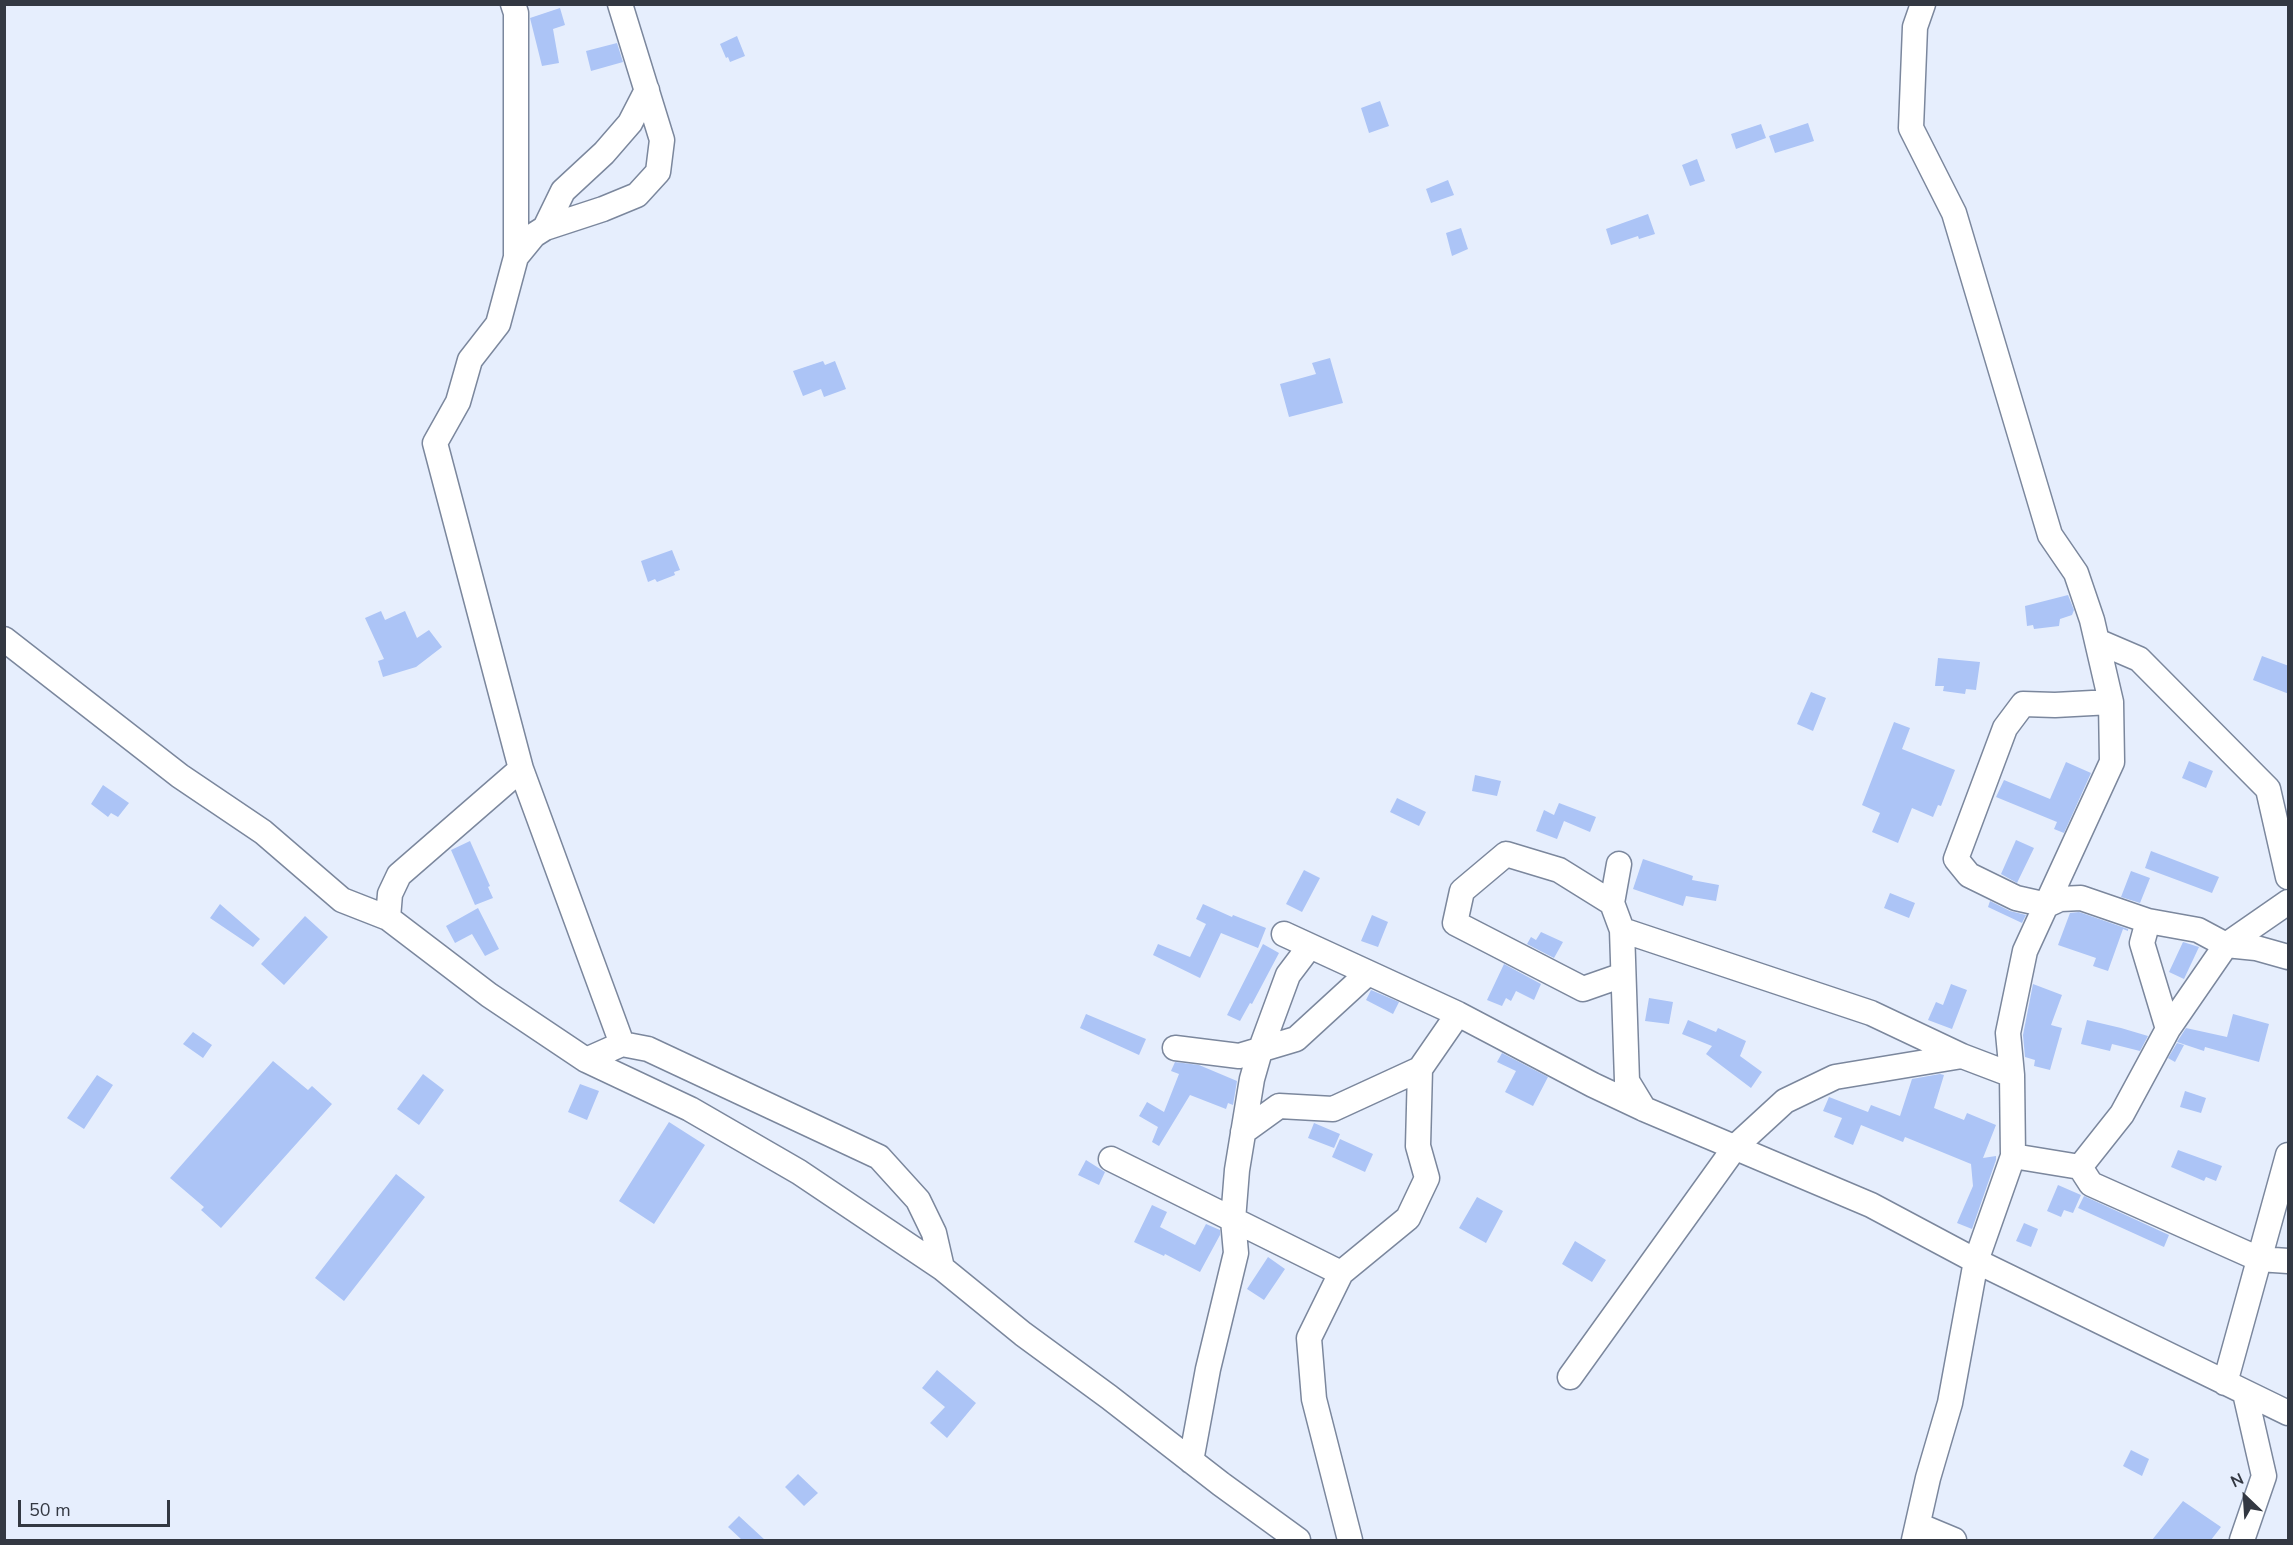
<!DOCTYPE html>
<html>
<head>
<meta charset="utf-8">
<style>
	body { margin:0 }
	#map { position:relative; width:2293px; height:1545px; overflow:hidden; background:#e6eefd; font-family:"Nunito Sans",sans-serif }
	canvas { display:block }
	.frame { position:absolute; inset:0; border:6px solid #333842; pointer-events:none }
	.north { position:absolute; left:2215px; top:1467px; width:60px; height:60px; -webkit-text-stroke:4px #e6eefd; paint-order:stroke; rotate:335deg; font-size:16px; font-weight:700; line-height:24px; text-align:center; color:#333842 }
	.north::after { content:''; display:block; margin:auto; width:21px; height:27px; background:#333842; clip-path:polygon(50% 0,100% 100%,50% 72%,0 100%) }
	.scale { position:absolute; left:18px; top:1500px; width:152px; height:27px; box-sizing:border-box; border:3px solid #333842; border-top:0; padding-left:8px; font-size:18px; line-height:21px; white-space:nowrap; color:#333842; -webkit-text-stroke:4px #e6eefd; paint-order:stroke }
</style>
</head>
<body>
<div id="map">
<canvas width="2293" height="1545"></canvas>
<div class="frame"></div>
<div class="north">N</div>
<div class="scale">50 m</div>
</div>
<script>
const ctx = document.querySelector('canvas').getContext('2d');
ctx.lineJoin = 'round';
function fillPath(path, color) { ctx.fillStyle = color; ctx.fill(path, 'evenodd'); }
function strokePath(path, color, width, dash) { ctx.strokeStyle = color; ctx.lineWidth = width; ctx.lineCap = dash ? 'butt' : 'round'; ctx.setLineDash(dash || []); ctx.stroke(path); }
fillPath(new Path2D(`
	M560,8L565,25L553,29L559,63L542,66L530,18Z
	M737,36L745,56L730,62L728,57L726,58L720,44Z
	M617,43L623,62L591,71L586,51Z
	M1380,101L1389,126L1369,133L1361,108Z
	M1808,123L1814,141L1775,153L1769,136Z
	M1761,124L1766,138L1736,149L1731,134Z
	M1697,159L1705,181L1690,186L1682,165Z
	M1448,180L1454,195L1431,203L1426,189Z
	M1648,214L1655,234L1639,239L1638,236L1611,245L1606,229Z
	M1461,228L1468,249L1452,256L1446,233Z
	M1330,358L1343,403L1289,417L1280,384L1316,374L1312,363Z
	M823,361L825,365L835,361L846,389L824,397L821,389L803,396L793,371Z
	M672,550L680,570L674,572L675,575L657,582L655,579L648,582L641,561Z
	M2068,595L2074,610L2072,615L2060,619L2059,626L2034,629L2033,625L2027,626L2025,606Z
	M381,611L385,620L405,611L417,638L429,630L442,647L416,667L383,677L378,661L384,659L365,618Z
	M2262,656L2289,666V694L2253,680Z
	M1938,658L1980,662L1976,690L1966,689L1965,694L1943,691L1944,686H1935Z
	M1811,692L1826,698L1813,731L1797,724Z
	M1894,722L1910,728L1902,749L1955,770L1941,806L1938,805L1933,817L1912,808L1898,843L1872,832L1880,813L1862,805Z
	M2189,761L2213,771L2206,788L2182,778Z
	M2066,762L2091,773L2064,833L2054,829L2057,822L1996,797L2004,780L2050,799Z
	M1475,775L1501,781L1497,796L1472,791Z
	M103,785L129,803L118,817L111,813L108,817L91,804Z
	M1397,798L1426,812L1419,826L1390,812Z
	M1559,803L1596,817L1590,832L1564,821L1557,839L1536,831L1544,810L1554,815Z
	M2016,840L2034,848L2017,883L2001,874Z
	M470,841L490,886L488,887L493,898L475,905L451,850Z
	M2151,851L2219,877L2212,893L2145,868Z
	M1643,859L1693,876L1692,880L1719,885L1716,901L1686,896L1683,906L1633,889Z
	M1304,870L1320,878L1302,912L1286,904Z
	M2131,871L2150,878L2140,903L2121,897Z
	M1890,893L1915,903L1909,918L1884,908Z
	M1990,901L2010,911L2026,915L2022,923L1988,907Z
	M220,904L260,939L253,947L210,918Z
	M1203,904L1232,917L1233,915L1266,928L1258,948L1221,933L1200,978L1153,955L1158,944L1190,957L1206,924L1196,919Z
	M478,908L499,949L485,956L472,934L455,943L446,926Z
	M2079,912L2128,929V931L2123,929L2108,971L2093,966L2096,958L2058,945L2070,913Z
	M1372,915L1388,922L1378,947L1361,941Z
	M305,916L328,937L284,985L261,964Z
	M1541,932L1563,942L1554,958L1527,944L1531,937L1536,940Z
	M2183,942L2199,947L2184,979L2169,972Z
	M1263,944L1279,953L1252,1004L1250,1003L1240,1021L1227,1015Z
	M1504,964L1541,984L1534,1000L1516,991L1511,1001L1506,998L1502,1006L1487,1000Z
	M1951,984L1967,990L1952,1029L1928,1020L1936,1002L1943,1005Z
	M2033,984L2062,995L2051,1025L2062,1028L2050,1070L2034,1066L2035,1060L2025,1057L2023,1035Z
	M1371,990L1399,1002L1393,1014L1366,1000Z
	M1649,998L1673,1002L1669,1024L1645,1021Z
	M1086,1014L1146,1039L1139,1055L1080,1028Z
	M2233,1014L2269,1024L2259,1062L2205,1047L2204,1051L2177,1042L2186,1028L2227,1037Z
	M1688,1020L1716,1032L1718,1028L1746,1041L1740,1056L1762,1072L1751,1088L1706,1054L1712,1046L1682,1034Z
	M2087,1020L2121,1028L2148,1036L2140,1051L2112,1044L2110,1051L2081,1044Z
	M193,1032L212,1045L203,1058L183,1044Z
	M2177,1043L2184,1045L2175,1062L2168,1058Z
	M1502,1053L1548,1077L1533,1106L1505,1092L1516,1071L1497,1062Z
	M273,1061L308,1090L312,1086L332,1104L221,1228L201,1210L204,1207L170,1178Z
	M1175,1062L1199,1065L1237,1081L1233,1105L1228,1103L1226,1109L1190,1095L1159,1146L1152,1142L1158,1127L1139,1116L1147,1102L1164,1112L1179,1074L1171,1071Z
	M423,1074L444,1090L419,1125L397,1109Z
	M1940,1074L1944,1075L1934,1108L1964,1120L1967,1113L1996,1125L1983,1158L1996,1156V1160L1972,1229L1957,1223L1973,1186L1971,1164L1905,1137L1903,1142L1861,1125L1853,1145L1834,1137L1842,1118L1823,1111L1829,1097L1868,1112L1871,1105L1900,1116L1912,1079Z
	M97,1075L113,1085L84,1129L67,1118Z
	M580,1084L599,1091L587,1120L568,1112Z
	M2185,1091L2206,1098L2201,1113L2180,1107Z
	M669,1122L705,1145L654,1224L619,1201Z
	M1314,1123L1340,1134L1334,1148L1308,1138Z
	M1340,1139L1373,1154L1365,1172L1332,1157Z
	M2178,1150L2222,1166L2216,1181L2206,1177L2204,1181L2171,1167Z
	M1086,1160L1105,1172L1099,1185L1078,1175Z
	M396,1174L425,1197L344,1301L315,1278Z
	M2058,1185L2081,1195L2073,1213L2064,1210L2061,1217L2047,1211Z
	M2084,1196L2169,1235L2164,1247L2078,1208Z
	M1477,1197L1503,1211L1486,1243L1459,1228Z
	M1152,1205L1167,1212L1160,1227L1195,1245L1206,1224L1220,1230V1235L1200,1272L1165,1254L1164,1256L1134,1242Z
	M2024,1223L2038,1229L2031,1247L2016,1241Z
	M1575,1241L1606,1260L1592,1282L1562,1264Z
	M1268,1257L1285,1269L1264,1300L1247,1289Z
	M937,1370L976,1403L947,1438L930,1423L945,1407L922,1388Z
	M2131,1450L2149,1459L2142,1476L2123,1466Z
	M798,1474L818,1493L804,1506L785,1487Z
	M2183,1501L2221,1527L2211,1540H2152Z
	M739,1516L765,1540H742L728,1527Z`), '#acc4f6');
const street = new Path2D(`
	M513,4L516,13V257L498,324L470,360L458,402L435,443L521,769L622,1044
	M545,228L563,191L604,153L630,123L647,90
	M516,257L534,235L545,228L603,209L637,195L658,172L662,140L620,4
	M4,639L180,776L263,832L342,900L388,918L489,995L586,1060L690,1109L799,1172L942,1268L1023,1334L1109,1397L1221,1484L1298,1540
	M2097,641L2139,659L2268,789L2288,877
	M2111,702L2055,705L2023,704L2005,728L1956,859L1969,875L2016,898L2047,905L2060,899L2081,898L2148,921L2198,930L2226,945L2256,948L2288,957
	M1619,864L1612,903L1622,930L1627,1081L1644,1109
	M1612,903L1559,870L1506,854L1462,891L1455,923L1583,989L1623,975
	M388,918L390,894L399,875L521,769
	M2148,921L2142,943L2168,1029
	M1622,930L1871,1013L1962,1056L2012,1075
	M1284,934L1458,1014L1593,1085L1644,1109L1871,1205L1976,1261L2288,1413
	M1175,1048L1239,1056L1296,1039L1368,973
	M586,1060L622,1044L648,1049L879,1157L918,1200L934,1233L942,1268
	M1243,1132L1279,1106L1333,1109L1420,1069
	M2013,1156L2080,1167L2091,1184L2259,1259L2288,1261
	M1111,1159L1341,1273L1408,1218L1427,1178L1418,1146L1420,1069L1458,1014
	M2080,1167L2122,1114L2168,1029L2226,945L2288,902
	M1341,1273L1309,1338L1314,1399L1350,1540
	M1570,1377L1736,1146L1785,1101L1835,1077L1962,1056
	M2225,1383L2288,1155
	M1191,1461L1208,1369L1236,1253L1233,1220L1237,1170L1252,1079L1260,1051L1288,975L1310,946
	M1918,1525L1954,1540
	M1914,1540L1928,1478L1950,1403L1976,1261L2013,1156L2012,1075L2008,1033L2025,951L2112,762L2111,702L2092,620L2076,573L2050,535L1954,213L1911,128L1915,27L1923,4
	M2242,1540L2264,1476L2245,1393`);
strokePath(street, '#7b879d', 27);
strokePath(street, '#fff', 24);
</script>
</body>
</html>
